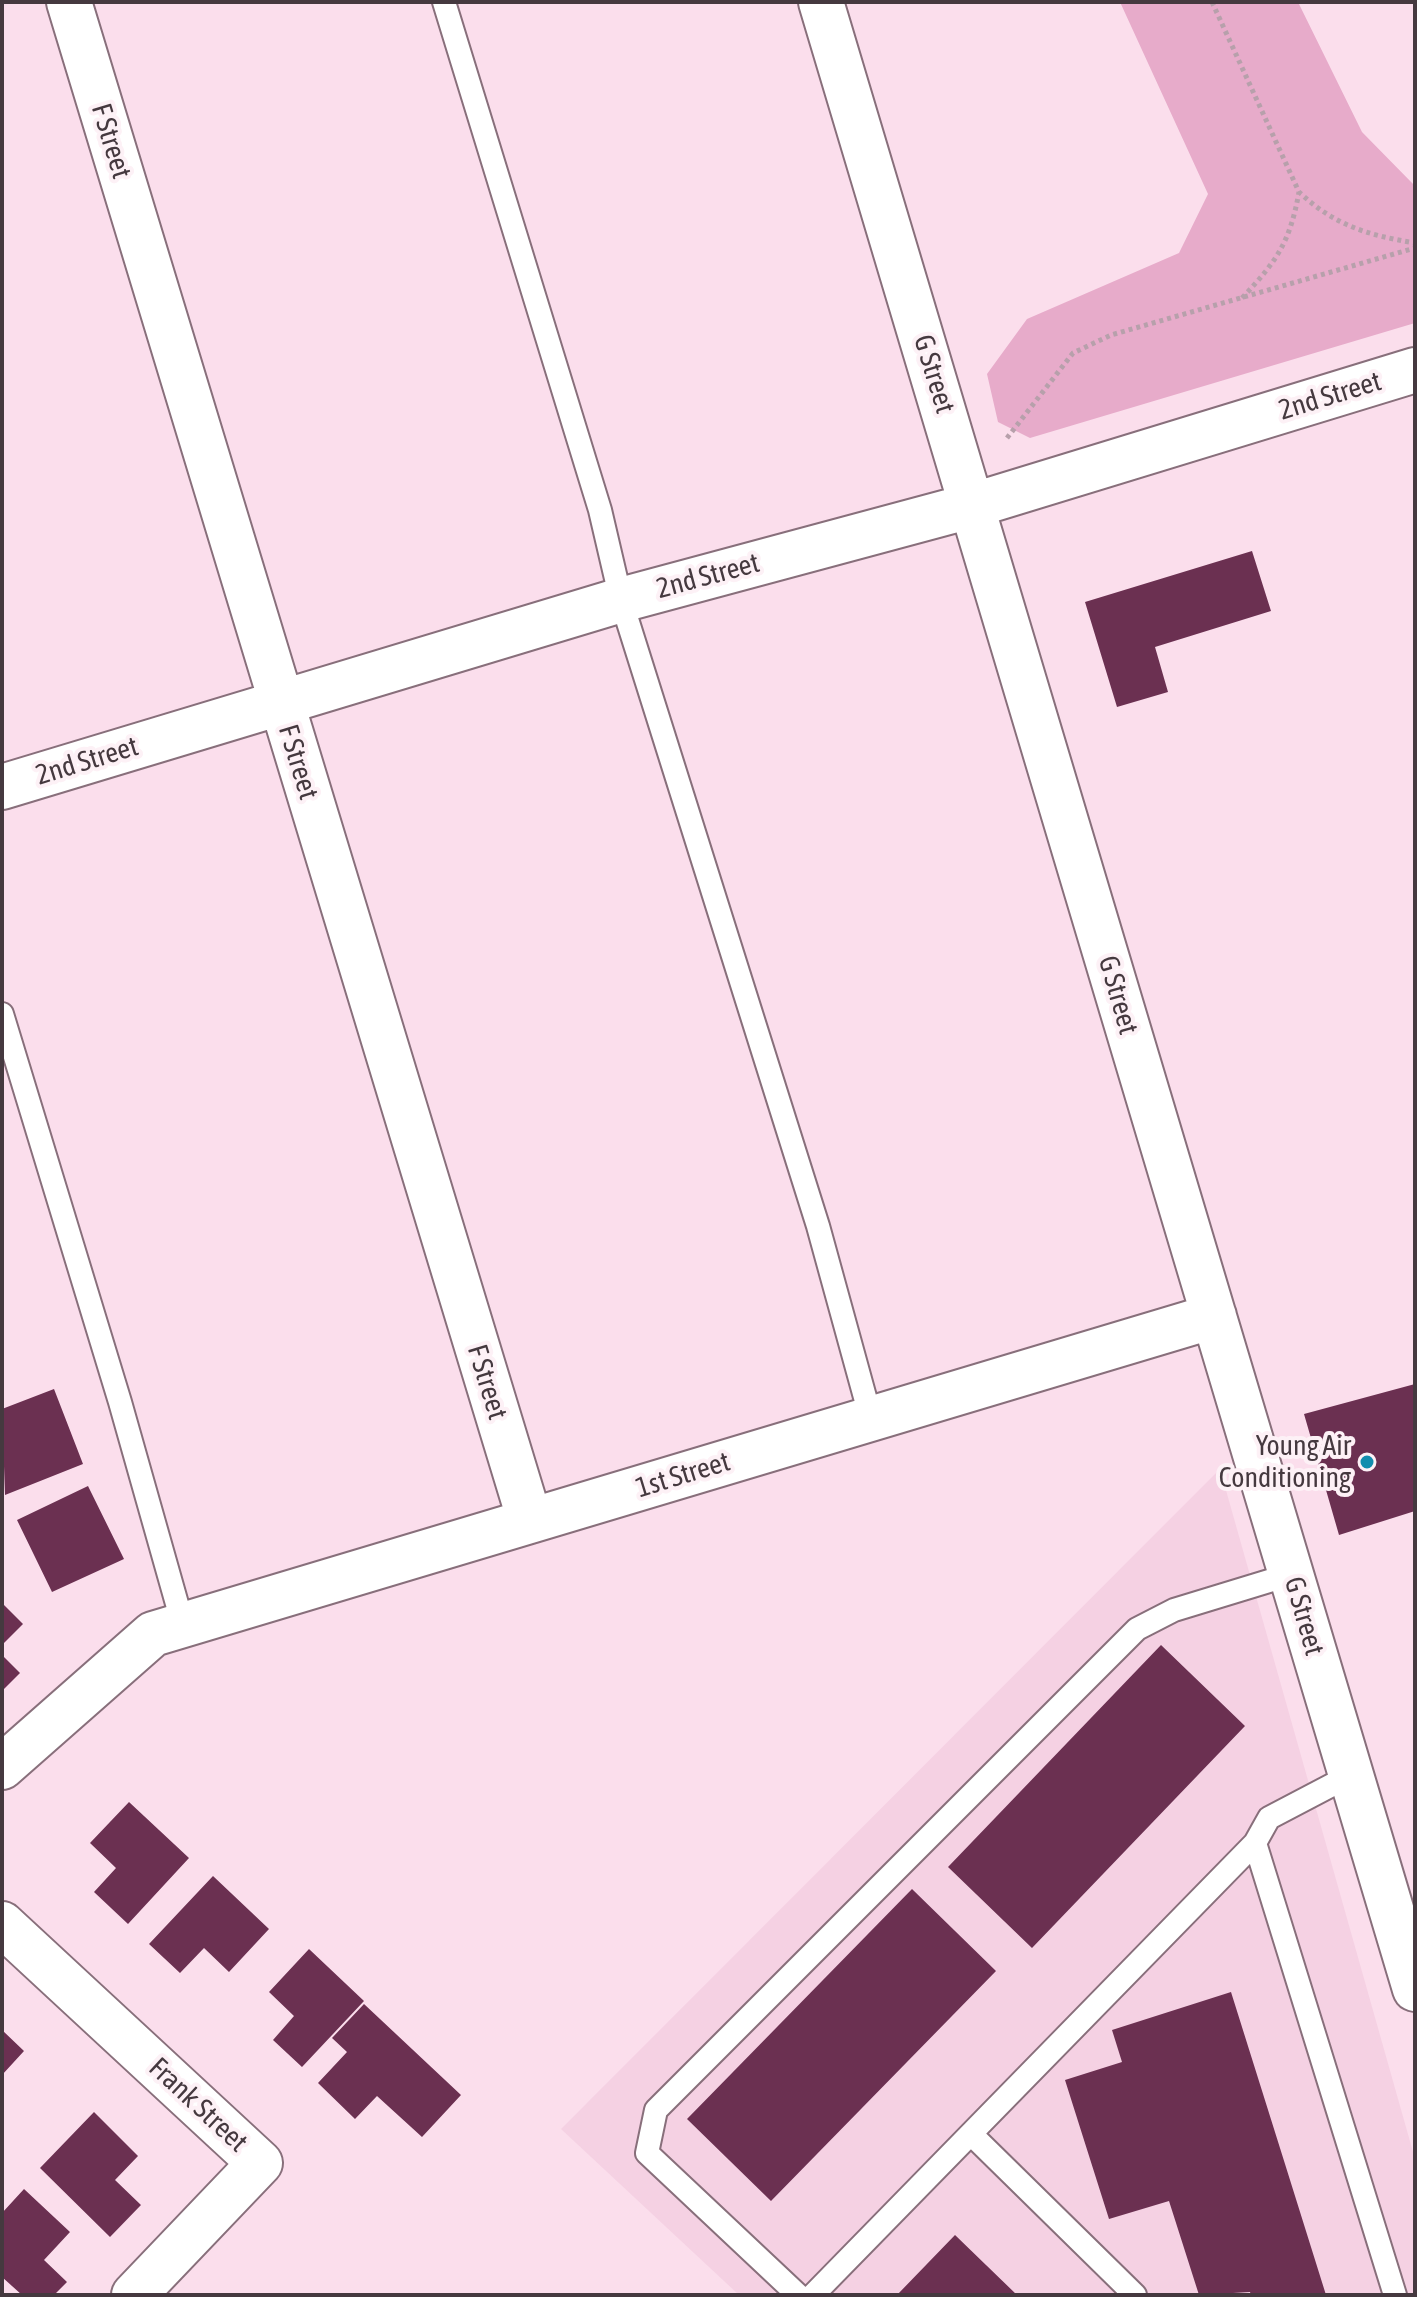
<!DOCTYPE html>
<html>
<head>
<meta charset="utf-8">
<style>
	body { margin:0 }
	#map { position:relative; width:1417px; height:2297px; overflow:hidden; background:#fbdeec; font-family:"Asap Condensed",sans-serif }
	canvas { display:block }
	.frame { position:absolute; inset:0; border:4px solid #45393f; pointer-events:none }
</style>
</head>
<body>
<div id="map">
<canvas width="1417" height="2297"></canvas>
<div class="frame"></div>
</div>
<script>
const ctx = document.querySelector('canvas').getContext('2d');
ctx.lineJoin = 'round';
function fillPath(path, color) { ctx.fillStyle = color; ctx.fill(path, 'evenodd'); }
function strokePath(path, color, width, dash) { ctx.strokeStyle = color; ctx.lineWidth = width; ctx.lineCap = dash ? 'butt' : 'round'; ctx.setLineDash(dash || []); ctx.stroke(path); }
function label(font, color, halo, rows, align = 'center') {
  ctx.font = font + ' "Asap Condensed",sans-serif'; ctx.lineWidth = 8; ctx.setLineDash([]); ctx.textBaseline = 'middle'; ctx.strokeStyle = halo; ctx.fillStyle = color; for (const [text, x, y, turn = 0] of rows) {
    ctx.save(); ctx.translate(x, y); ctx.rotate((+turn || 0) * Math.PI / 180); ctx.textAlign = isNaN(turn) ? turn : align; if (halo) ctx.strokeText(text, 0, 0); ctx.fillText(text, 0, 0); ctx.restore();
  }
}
fillPath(new Path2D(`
	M1220,1469L1415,2159V2295H739L561,2129Z`), '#f5d1e3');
fillPath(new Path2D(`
	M1120,2H1298L1362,132L1415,186V323L1030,438L998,422L987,374L1027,319L1179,253L1208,194Z`), '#e7abca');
fillPath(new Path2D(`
	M1252,551L1271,611L1155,647L1168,692L1117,707L1085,602Z
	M1415,1384V1511L1339,1535L1304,1414Z
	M54,1389L83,1464L5,1495L2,1409Z
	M88,1486L124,1559L52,1592L17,1520Z
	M2,1603L23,1624L2,1645Z
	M1161,1645L1245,1726L1032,1948L948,1867Z
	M2,1655L20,1673L2,1691Z
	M129,1802L189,1858L128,1924L94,1892L116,1868L90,1843Z
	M213,1876L269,1929L229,1972L204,1948L180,1973L149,1944Z
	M912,1889L996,1971L771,2201L687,2119Z
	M309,1949L364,2001L302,2067L273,2040L294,2016L269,1992Z
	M1231,1992L1285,2164L1326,2295H1251L1250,2292L1199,2295L1169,2201L1109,2219L1071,2099L1065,2080L1122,2062L1112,2030Z
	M364,2004L461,2095L422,2137L377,2096L355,2119L318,2083L347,2052L332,2038Z
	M2,2030L24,2051L2,2075Z
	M94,2112L138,2156L115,2180L141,2205L110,2237L40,2168Z
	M24,2189L70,2232L44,2260L67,2282L54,2295H22L2,2277V2213Z
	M955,2235L1017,2295H897Z`), '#6b3051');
const service = new Path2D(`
	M444,2L600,510L621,600L818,1226L871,1419
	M2,1014L120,1402L183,1625
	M1351,1775L1269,1818L1255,1843L1395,2295
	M971,2134L1135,2295
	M798,2295L647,2153L656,2110L1137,1629L1174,1610L1292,1574
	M813,2295L1255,1843`);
const minor = new Path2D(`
	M69,2L530,1521
	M821,2L1415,1989
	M2,787L621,600L974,505L1415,370
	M2,1767L153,1634L1214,1316
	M2,1924L260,2163L134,2295`);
strokePath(service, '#886f7b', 26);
strokePath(minor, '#886f7b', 48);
strokePath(new Path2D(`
	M1212,2L1299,192C1334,225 1367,235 1415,243
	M1242,298C1277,261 1290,242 1299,192
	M1007,438L1073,353L1111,335L1415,248`), '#b7a0ab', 5, [4, 4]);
strokePath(service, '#fff', 22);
strokePath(minor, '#fff', 44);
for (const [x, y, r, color] of [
	[1367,1462,8,"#128dae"]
]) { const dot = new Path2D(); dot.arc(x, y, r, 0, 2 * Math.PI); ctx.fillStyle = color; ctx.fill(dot); strokePath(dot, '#fdf1f6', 3); }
label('28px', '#45393f', '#fdf1f6', [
	["F Street",111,141,73],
	["G Street",934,374,73],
	["2nd Street",1330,396,-17],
	["2nd Street",708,576,-15],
	["2nd Street",87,761,-17],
	["F Street",298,762,73],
	["G Street",1118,995,74],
	["F Street",487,1382,73],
	["1st Street",683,1475,-17],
	["G Street",1304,1616,74],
	["Frank Street",198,2105,43]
]);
label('28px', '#45393f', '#fdf1f6', [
	["Young Air",1351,1446],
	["Conditioning",1351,1478]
], 'right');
</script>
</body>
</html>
